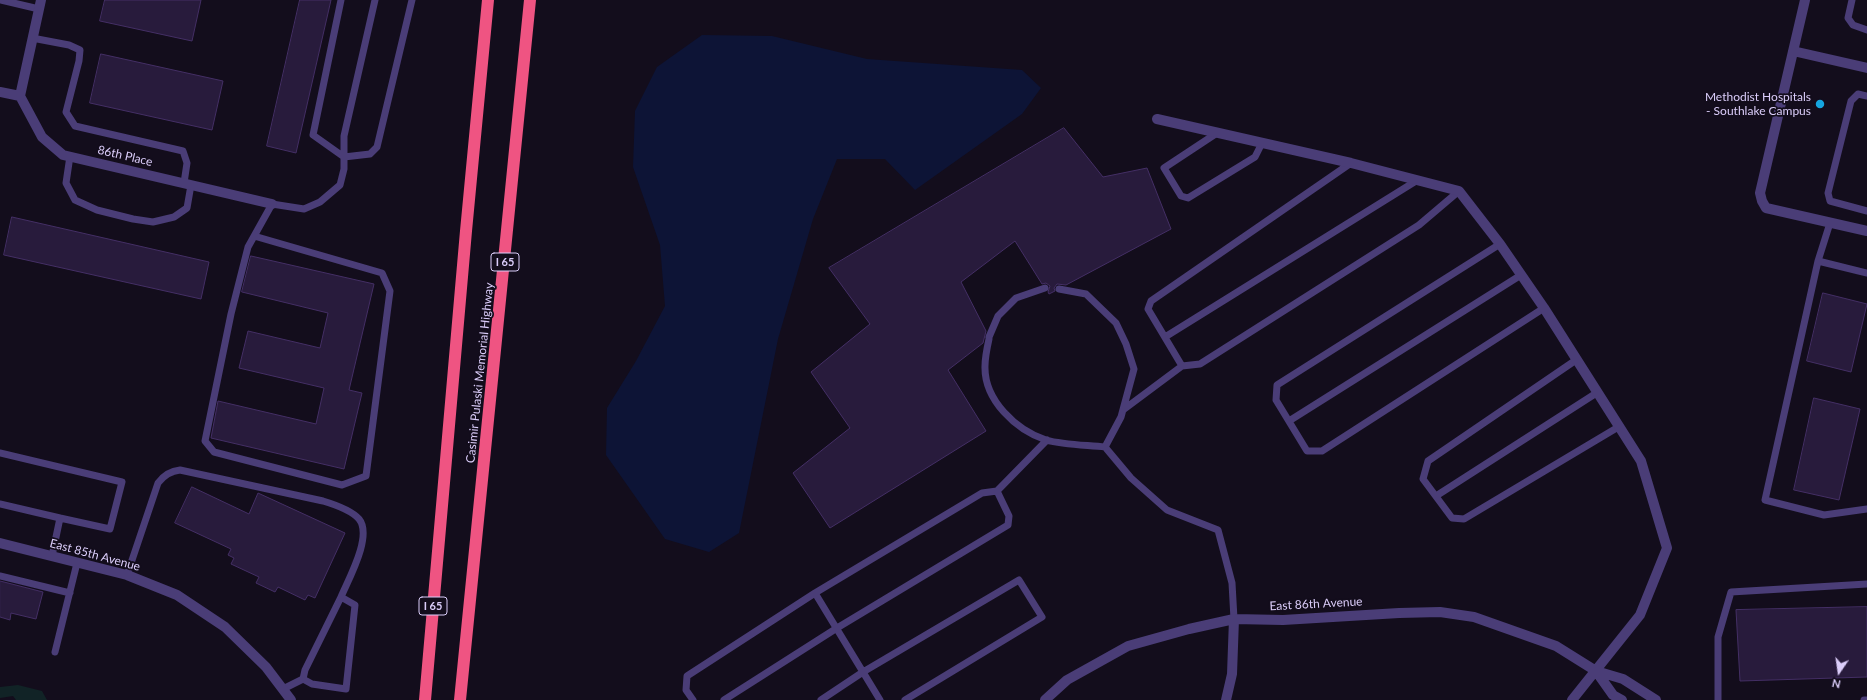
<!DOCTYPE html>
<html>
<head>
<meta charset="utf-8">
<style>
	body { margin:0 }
	#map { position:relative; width:1867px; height:700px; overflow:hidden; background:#130d1c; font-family:Lato,sans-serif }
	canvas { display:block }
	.north { position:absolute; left:1819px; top:652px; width:40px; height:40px; -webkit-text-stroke:3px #130d1c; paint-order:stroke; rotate:193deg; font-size:11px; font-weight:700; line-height:16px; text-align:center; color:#dbcdfa }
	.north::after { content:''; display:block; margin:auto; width:14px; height:18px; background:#dbcdfa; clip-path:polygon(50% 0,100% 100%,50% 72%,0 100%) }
</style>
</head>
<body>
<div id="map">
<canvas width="1867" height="700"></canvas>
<div class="north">N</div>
</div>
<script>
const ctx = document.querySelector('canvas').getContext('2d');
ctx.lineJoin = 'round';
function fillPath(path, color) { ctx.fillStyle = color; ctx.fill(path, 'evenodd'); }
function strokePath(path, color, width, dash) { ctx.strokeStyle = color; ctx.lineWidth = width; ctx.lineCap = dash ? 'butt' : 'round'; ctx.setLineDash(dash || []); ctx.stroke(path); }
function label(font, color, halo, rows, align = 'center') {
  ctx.font = font + ' Lato,sans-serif'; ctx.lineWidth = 3.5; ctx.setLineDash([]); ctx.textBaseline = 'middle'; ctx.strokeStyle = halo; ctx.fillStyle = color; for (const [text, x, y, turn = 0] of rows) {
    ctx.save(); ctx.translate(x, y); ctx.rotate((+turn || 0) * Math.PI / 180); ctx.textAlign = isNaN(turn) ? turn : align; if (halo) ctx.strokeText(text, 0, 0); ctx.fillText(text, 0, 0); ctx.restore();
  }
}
fillPath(new Path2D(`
	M18,685L42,691L47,700H16L13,696L0,698V687Z`), '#112326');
fillPath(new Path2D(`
	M702,35L772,36L867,59L1022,70L1041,88L1022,114L915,190L885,159H837L813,219L778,339L739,533L709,552L665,539L606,455L607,408L636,361L665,306L660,245L633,167L635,111L657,67Z`), '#0d1436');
const building = new Path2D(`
	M105,0H201L192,41L100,21Z
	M300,0H331L296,153L267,146Z
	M101,54L223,81L212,130L90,103Z
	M1064,128L1103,177L1147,168L1171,229L1066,285L1057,284L1054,288L1055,291L1049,294L1048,292L1050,286L1046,283L1042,284L1015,241L961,282L986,331L983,343L948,370L986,431L830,528L793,473L850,428L811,372L870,324L829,268Z
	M12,217L209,262L201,299L4,255Z
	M251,256L374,284L349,390L362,393L344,469L211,438L218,401L316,424L324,388L239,368L248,331L320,348L328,313L242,292Z
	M1823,293L1867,304L1851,372L1807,361Z
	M1814,398L1860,409L1839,500L1794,490Z
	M192,487L249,514L258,493L345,533L315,598L308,595L305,600L278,587L275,592L256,583L259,577L231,564L234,558L228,555L231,549L175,523Z
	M0,581L43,592L36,619L11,613L10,620L0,617Z
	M1867,607V677L1740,681L1736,610Z`);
fillPath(building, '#281b3c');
strokePath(building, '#442f65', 1);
strokePath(new Path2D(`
	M1,0L39,9
	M341,0L313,135L344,157L370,154L377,147L412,0
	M1852,0L1848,18L1853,25L1867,30
	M32,38L69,45L80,50L79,61L66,112L75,126L183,151L187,163L184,183
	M1867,96L1858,94L1851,101L1828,193L1830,201L1867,211
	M1217,133L1164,168L1181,196L1188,198L1255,157L1262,143
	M70,156L66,183L75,200L97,210L133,219L153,222L174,217L187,208L191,185
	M1351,163L1151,301L1148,309L1182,366L1200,364L1419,225L1459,191
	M1830,223L1818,261L1765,500L1824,515L1867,509
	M254,236L382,273L390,291L366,476L342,485L214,452L205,441L231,314L248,247L272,204L304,209L320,202L340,185L344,169V136L375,0
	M1500,244L1277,385L1276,400L1307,451H1322L1544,308
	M1818,261L1867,273
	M989,337L998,316L1016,298L1045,288
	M1165,337L1416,181
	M989,339C987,348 985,357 985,366C984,400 1016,430 1046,440C1064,445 1086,445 1105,447L1121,417L1134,369L1126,344L1116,323L1086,294L1059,289
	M1576,360L1428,461L1423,479L1452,518L1464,519L1620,426
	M1123,410L1182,366
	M1289,421L1521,275
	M1105,447L1131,478L1167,510L1218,530L1232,583L1234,619
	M0,453L122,482L110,529L60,518
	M997,491L1047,440
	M1436,496L1598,392
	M0,504L60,518L52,556
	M127,575L158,483C164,475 170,471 180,470L323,501C333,504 352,511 359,519C373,536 348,580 341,597
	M0,576L70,593
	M55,652L77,563
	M283,689L303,679L312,684L346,689L355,605L341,597L305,670L303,679
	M693,700L686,690L687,676L815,593L880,700
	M724,700L837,628L1008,525L1009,516L997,491L982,493L815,593
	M821,700L863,672L1019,580L1042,617L905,700
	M1718,700V637L1731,592L1867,584
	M1864,700H1867`), '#4a3d77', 7);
strokePath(new Path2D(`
	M1805,0L1760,193L1762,201L1766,208L1867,231
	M1793,51L1867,68
	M0,92L20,96L42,137L63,155L272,204
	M20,96L41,0
	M1157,119L1351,163L1459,191L1500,244L1544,308L1641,461L1667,548L1640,615L1572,700
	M0,543L127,575L177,595L225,627L266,667L291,700
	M1596,671L1613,695L1622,700
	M1045,700L1067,680L1128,646L1189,629L1234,619L1283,620L1399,613L1440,612L1474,617L1556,646L1596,671L1623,679L1656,700
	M1226,700L1232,674L1234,619`), '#4a3d77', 10);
strokePath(new Path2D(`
	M425,700L466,231L488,0
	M460,700L530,0`), '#ef5482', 12);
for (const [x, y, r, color] of [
	[1820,104,5,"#15a5df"]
]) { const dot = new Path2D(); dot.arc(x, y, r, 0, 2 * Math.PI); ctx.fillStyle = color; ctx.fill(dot); strokePath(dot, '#130d1c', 1.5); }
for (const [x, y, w] of [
	[505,262,28],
	[433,606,28]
]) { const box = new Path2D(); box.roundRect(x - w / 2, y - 9, w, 18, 3); ctx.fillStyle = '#130d1c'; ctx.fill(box); strokePath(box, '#dbcdfa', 1); }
label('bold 11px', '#dbcdfa', null, [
	["I 65",505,262],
	["I 65",433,606]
]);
label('12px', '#dbcdfa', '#130d1c', [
	["Methodist Hospitals",1811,97],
	["- Southlake Campus",1811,111]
], 'right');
label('12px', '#dbcdfa', '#130d1c', [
	["86th Place",125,156,13],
	["Casimir Pulaski Memorial Highway",480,373,-84],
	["East 85th Avenue",95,555,15],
	["East 86th Avenue",1316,604,-3]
]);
</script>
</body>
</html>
